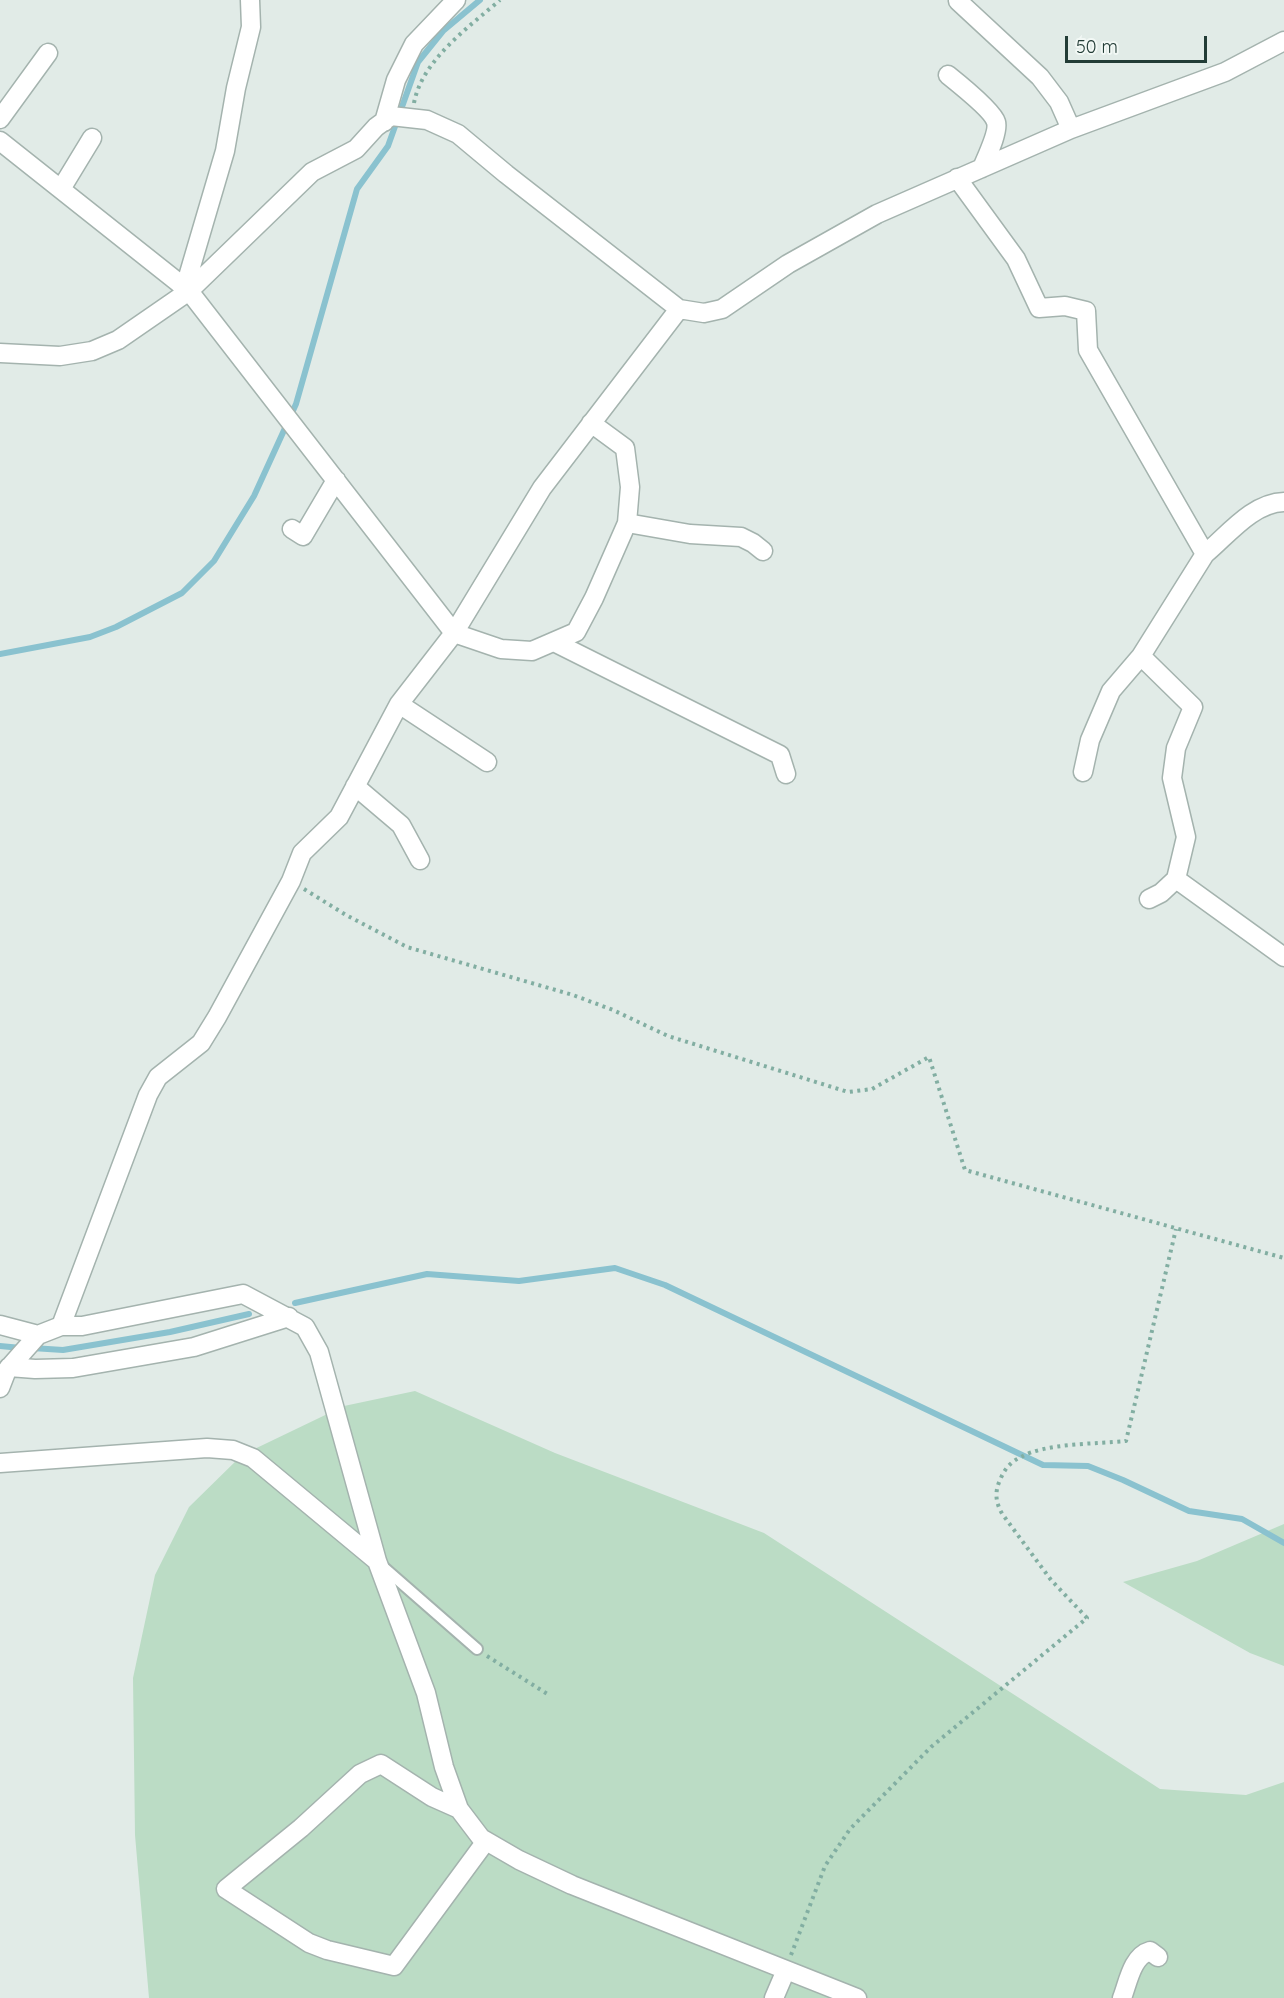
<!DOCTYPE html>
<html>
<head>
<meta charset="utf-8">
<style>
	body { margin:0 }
	#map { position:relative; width:1284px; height:1998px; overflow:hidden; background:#e1ebe7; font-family:Quicksand,sans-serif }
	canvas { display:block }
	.scale { position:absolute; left:1065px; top:36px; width:142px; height:27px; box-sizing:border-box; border:3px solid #223c36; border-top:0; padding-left:8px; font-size:18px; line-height:21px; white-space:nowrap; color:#223c36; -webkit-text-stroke:4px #f2f8f5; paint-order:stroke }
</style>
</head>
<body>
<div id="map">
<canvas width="1284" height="1998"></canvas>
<div class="scale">50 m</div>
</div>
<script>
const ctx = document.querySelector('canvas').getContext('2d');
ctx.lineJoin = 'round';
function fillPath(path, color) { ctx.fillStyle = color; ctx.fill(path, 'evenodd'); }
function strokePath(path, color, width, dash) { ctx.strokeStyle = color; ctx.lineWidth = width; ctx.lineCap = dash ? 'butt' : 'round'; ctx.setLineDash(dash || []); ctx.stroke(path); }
fillPath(new Path2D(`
	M415,1391L555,1453L764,1533L1160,1789L1246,1795L1284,1782V1998H149L135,1835L133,1678L155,1575L189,1507L242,1455L344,1406Z
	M1284,1524V1666L1250,1653L1123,1582L1197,1561Z`), '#bbdcc5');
strokePath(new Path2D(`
	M0,654L90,637L116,627L182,593L214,561L254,496L296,404L357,189L388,146L418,62L443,31L480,0
	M295,1303L427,1274L519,1281L615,1268L665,1285L1043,1465L1088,1466L1123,1480L1189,1511L1242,1519L1284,1543
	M0,1346L21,1348
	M32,1348L63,1350L170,1332L249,1314`), '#8ac2cf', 6);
const service = new Path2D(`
	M382,1566L477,1649`);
const minor = new Path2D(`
	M958,1L1040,77L1059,102L1071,129
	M948,75C958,83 993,111 996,122C999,132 986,158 982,168
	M0,119L48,53
	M384,122L396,80L414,44L456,0
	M0,141L189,291L454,633L501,649L532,651L576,632L594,598L627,523L630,487L625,448L591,423
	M957,178L1016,259L1039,308L1065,306L1086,311L1088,350L1205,554C1228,535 1252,503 1284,502
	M61,189L92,138
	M185,287L225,151L236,88L251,27L250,0
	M0,353L60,356L92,351L118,340L189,291L312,172L356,149L376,127L391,116L427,120L458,134L506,174L679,309L704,313L722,309L788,264L877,214L1071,129L1225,72L1284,41
	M627,523L690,534L741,537L753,543L763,551
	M292,529L303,536L336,480
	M554,642L780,755L786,774
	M399,704L487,762
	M1083,772L1090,740L1111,691L1141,656
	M355,786L401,825L420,860
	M1176,879L1284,957
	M1149,899L1161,893L1176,879L1186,837L1172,778L1176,748L1193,707L1141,656L1205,554
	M0,1325L38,1335
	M61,1326H82L243,1294L305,1327L319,1352L377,1561L426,1693L444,1767L459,1809L481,1838L519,1860L572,1885L857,1998
	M9,1367L35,1369L73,1368L194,1347L289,1317
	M0,1388L7,1370L38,1335L61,1326L148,1095L158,1077L201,1043L217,1017L291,881L302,853L339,817L399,704L454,633L542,488L679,309
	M0,1463L207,1448L233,1450L253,1458L377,1561
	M459,1809L432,1797L381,1764L360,1774L301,1828L226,1889L309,1943L327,1950L394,1966L486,1841
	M774,1998L786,1970
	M1122,1998C1128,1983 1132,1956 1150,1951L1158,1957`);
strokePath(service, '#a4b3ae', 14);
strokePath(minor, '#a4b3ae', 21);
strokePath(new Path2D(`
	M414,103C422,60 469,27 500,0
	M304,889L346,915L407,947L573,995L613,1010L668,1036L848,1092L872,1089L929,1057L965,1170L1284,1258
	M487,1656L549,1695
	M791,1955L825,1866L850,1829L931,1747L1087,1618L1051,1580L1003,1515C996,1504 994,1493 1000,1480C1004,1470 1010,1462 1021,1457C1045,1443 1097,1444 1126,1441L1176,1229`), '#82aea2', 4, [3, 4.5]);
strokePath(service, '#fff', 10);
strokePath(minor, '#fff', 18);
</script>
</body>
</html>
